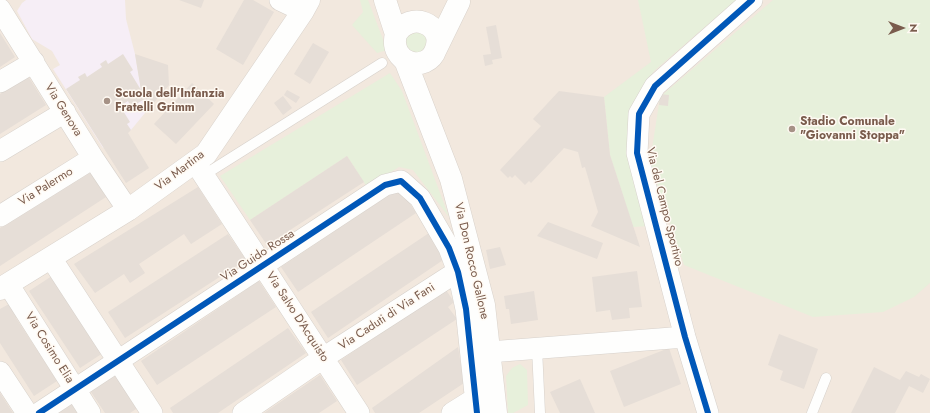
<!DOCTYPE html>
<html>
<head>
<meta charset="utf-8">
<style>
	body { margin:0 }
	#map { position:relative; width:930px; height:413px; overflow:hidden; background:#f9f5f0; font-family:Jost,sans-serif }
	canvas { display:block }
	.north { position:absolute; left:882px; top:8px; width:40px; height:40px; -webkit-text-stroke:3px #fffaf3; paint-order:stroke; rotate:90deg; font-size:11px; font-weight:700; line-height:16px; text-align:center; color:#7a5c4d }
	.north::after { content:''; display:block; margin:auto; width:14px; height:18px; background:#7a5c4d; clip-path:polygon(50% 0,100% 100%,50% 72%,0 100%) }
</style>
</head>
<body>
<div id="map">
<canvas width="930" height="413"></canvas>
<div class="north">N</div>
</div>
<script>
const ctx = document.querySelector('canvas').getContext('2d');
ctx.lineJoin = 'round';
function fillPath(path, color) { ctx.fillStyle = color; ctx.fill(path, 'evenodd'); }
function strokePath(path, color, width, dash) { ctx.strokeStyle = color; ctx.lineWidth = width; ctx.lineCap = dash ? 'butt' : 'round'; ctx.setLineDash(dash || []); ctx.stroke(path); }
function label(font, color, halo, rows, align = 'center') {
  ctx.font = font + ' Jost,sans-serif'; ctx.lineWidth = 3; ctx.setLineDash([]); ctx.textBaseline = 'middle'; ctx.strokeStyle = halo; ctx.fillStyle = color; for (const [text, x, y, turn = 0] of rows) {
    ctx.save(); ctx.translate(x, y); ctx.rotate((+turn || 0) * Math.PI / 180); ctx.textAlign = isNaN(turn) ? turn : align; if (halo) ctx.strokeText(text, 0, 0); ctx.fillText(text, 0, 0); ctx.restore();
  }
}
fillPath(new Path2D(`
	M0,0H930V413H0Z`), '#f2e8de');
fillPath(new Path2D(`
	M26,0H125L126,19L135,54L145,113L131,130L103,148L53,69L60,65L52,51L32,39L17,11L22,3Z`), '#f6eef6');
fillPath(new Path2D(`
	M360,0H368L387,50L377,53L352,25L363,12Z
	M638,0H736L654,71L638,96L649,226L633,227L610,155L604,97L651,62Z
	M773,0H930V283L914,297L883,312L813,317L684,265L650,162L660,97Z
	M422,29L431,45L413,57L402,39Z
	M390,73L402,91L449,217L413,170L399,167L367,187L347,156L250,220L220,176Z
	M520,364L527,370L528,405L513,413H508L506,376L512,368Z`), '#e7f0db');
fillPath(new Path2D(`
	M179,0H204L201,8Z
	M244,0H253L274,12L243,65L216,49Z
	M496,25L502,58L492,60L493,64L485,66L483,55L491,54L486,27Z
	M0,33L15,57L0,67Z
	M313,43L329,52L310,84L294,74Z
	M123,54L133,70L130,72L141,90L135,54L168,65L169,85L145,113L143,100L131,107L128,101L120,106L130,122L127,124L131,130L128,133L149,168L126,183L66,89L80,80L78,77L85,73L87,77L102,67L100,64L106,60L108,64Z
	M28,76L46,105L0,134V94Z
	M192,83L214,104L176,144L154,124Z
	M287,90L300,97L296,103L284,95Z
	M559,91L604,97L610,155L640,247L591,226L598,212L585,167L582,168L578,152L564,148L531,183L529,181L525,185L515,175L512,178L510,176L508,178L500,170L541,126L533,119Z
	M660,94L669,95L668,106L659,105Z
	M283,96L292,108L283,115L274,103Z
	M347,156L364,182L267,245L250,220Z
	M89,171L106,197L0,266V228Z
	M198,187L222,224L191,244L184,234L139,264L145,273L130,283L124,274L95,293L74,264Z
	M400,188L416,213L298,292L281,267Z
	M548,222L603,243L597,259L537,236Z
	M429,233L446,258L328,338L311,312Z
	M228,234L246,260L125,338L108,312Z
	M500,247L506,265L490,269L486,250Z
	M637,271L642,307L629,308L630,318L612,320L610,310L596,312L592,277Z
	M52,276L103,353L80,368L29,291Z
	M259,281L276,307L157,385L141,361Z
	M446,290L454,302L448,307L457,319L357,385L341,360Z
	M534,291L538,320L511,324L509,309H506L504,296Z
	M9,304L17,317L16,318L57,381L34,396L0,343V309Z
	M288,328L306,353L218,413H173L170,408Z
	M779,334L818,349L804,389L780,380L783,371L768,365Z
	M458,347L464,383L419,413H375L372,408Z
	M669,348L681,384L624,407L610,371Z
	M874,367L900,380L906,371L919,377L921,374L930,379L923,393L909,386L895,413H851Z
	M116,371L139,407L130,413H105L91,392L93,390L91,387Z
	M320,375L337,401L319,413H264Z
	M580,379L595,413H560L550,392Z
	M0,393L13,413H0Z
	M73,403L79,413H56Z`), '#e6ded7');
const lane = new Path2D(`
	M204,175L382,63
	M537,348L540,413
	M812,413L826,378`);
const street = new Path2D(`
	M280,0L303,11
	M0,9L93,158L128,210
	M0,82L34,62
	M0,151L65,112
	M195,162L359,413
	M0,216L93,158
	M51,258L152,413
	M8,284L90,413
	M489,352L685,337
	M0,372L27,413
	M39,413L385,185L401,181L420,198L449,248L458,272L466,309L477,413
	M243,413L323,358L469,264
	M452,413L476,398
	M708,413L685,337L637,153L639,114L655,86L752,0`);
const secondary = new Path2D(`
	M385,0L396,34C388,63 427,75 436,49C445,24 410,10 396,34
	M436,49L459,2
	M405,60L451,179L484,305L496,413
	M0,289L128,210L206,154L303,11L309,0`);
strokePath(lane, '#d7d1cb', 11);
strokePath(street, '#d7d1cb', 22);
strokePath(secondary, '#d9d2cb', 23);
strokePath(lane, '#fefefd', 10);
strokePath(street, '#fefefd', 21);
strokePath(secondary, '#fefefd', 22);
strokePath(new Path2D(`
	M39,413L385,185L401,181L420,198L449,248L458,272L466,309L477,413
	M708,413L685,337L637,153L639,114L655,86L752,0`), '#0057b8', 6);
for (const [x, y, r, color] of [
	[107,101,4,"#a69286"],
	[792,129,4,"#a69286"]
]) { const dot = new Path2D(); dot.arc(x, y, r, 0, 2 * Math.PI); ctx.fillStyle = color; ctx.fill(dot); strokePath(dot, '#fffaf3', 1.5); }
label('bold 12px', '#7a5c4d', '#fffaf3', [
	["Scuola dell'Infanzia",115,94],
	["Fratelli Grimm",115,108],
	["Stadio Comunale",800,122],
	["\"Giovanni Stoppa\"",800,136]
], 'left');
label('12px', '#7a5c4d', '#fffaf3', [
	["Via Genova",63,110,58],
	["Via Martina",180,171,-37],
	["Via Palermo",46,187,-32],
	["Via del Campo Sportivo",664,207,76],
	["Via Guido Rossa",258,256,-33],
	["Via Don Rocco Gallone",471,261,77],
	["Via Salvo D'Acquisto",297,317,57],
	["Via Caduti di Via Fani",387,317,-33],
	["Via Cosimo Elia",49,348,58]
]);
</script>
</body>
</html>
